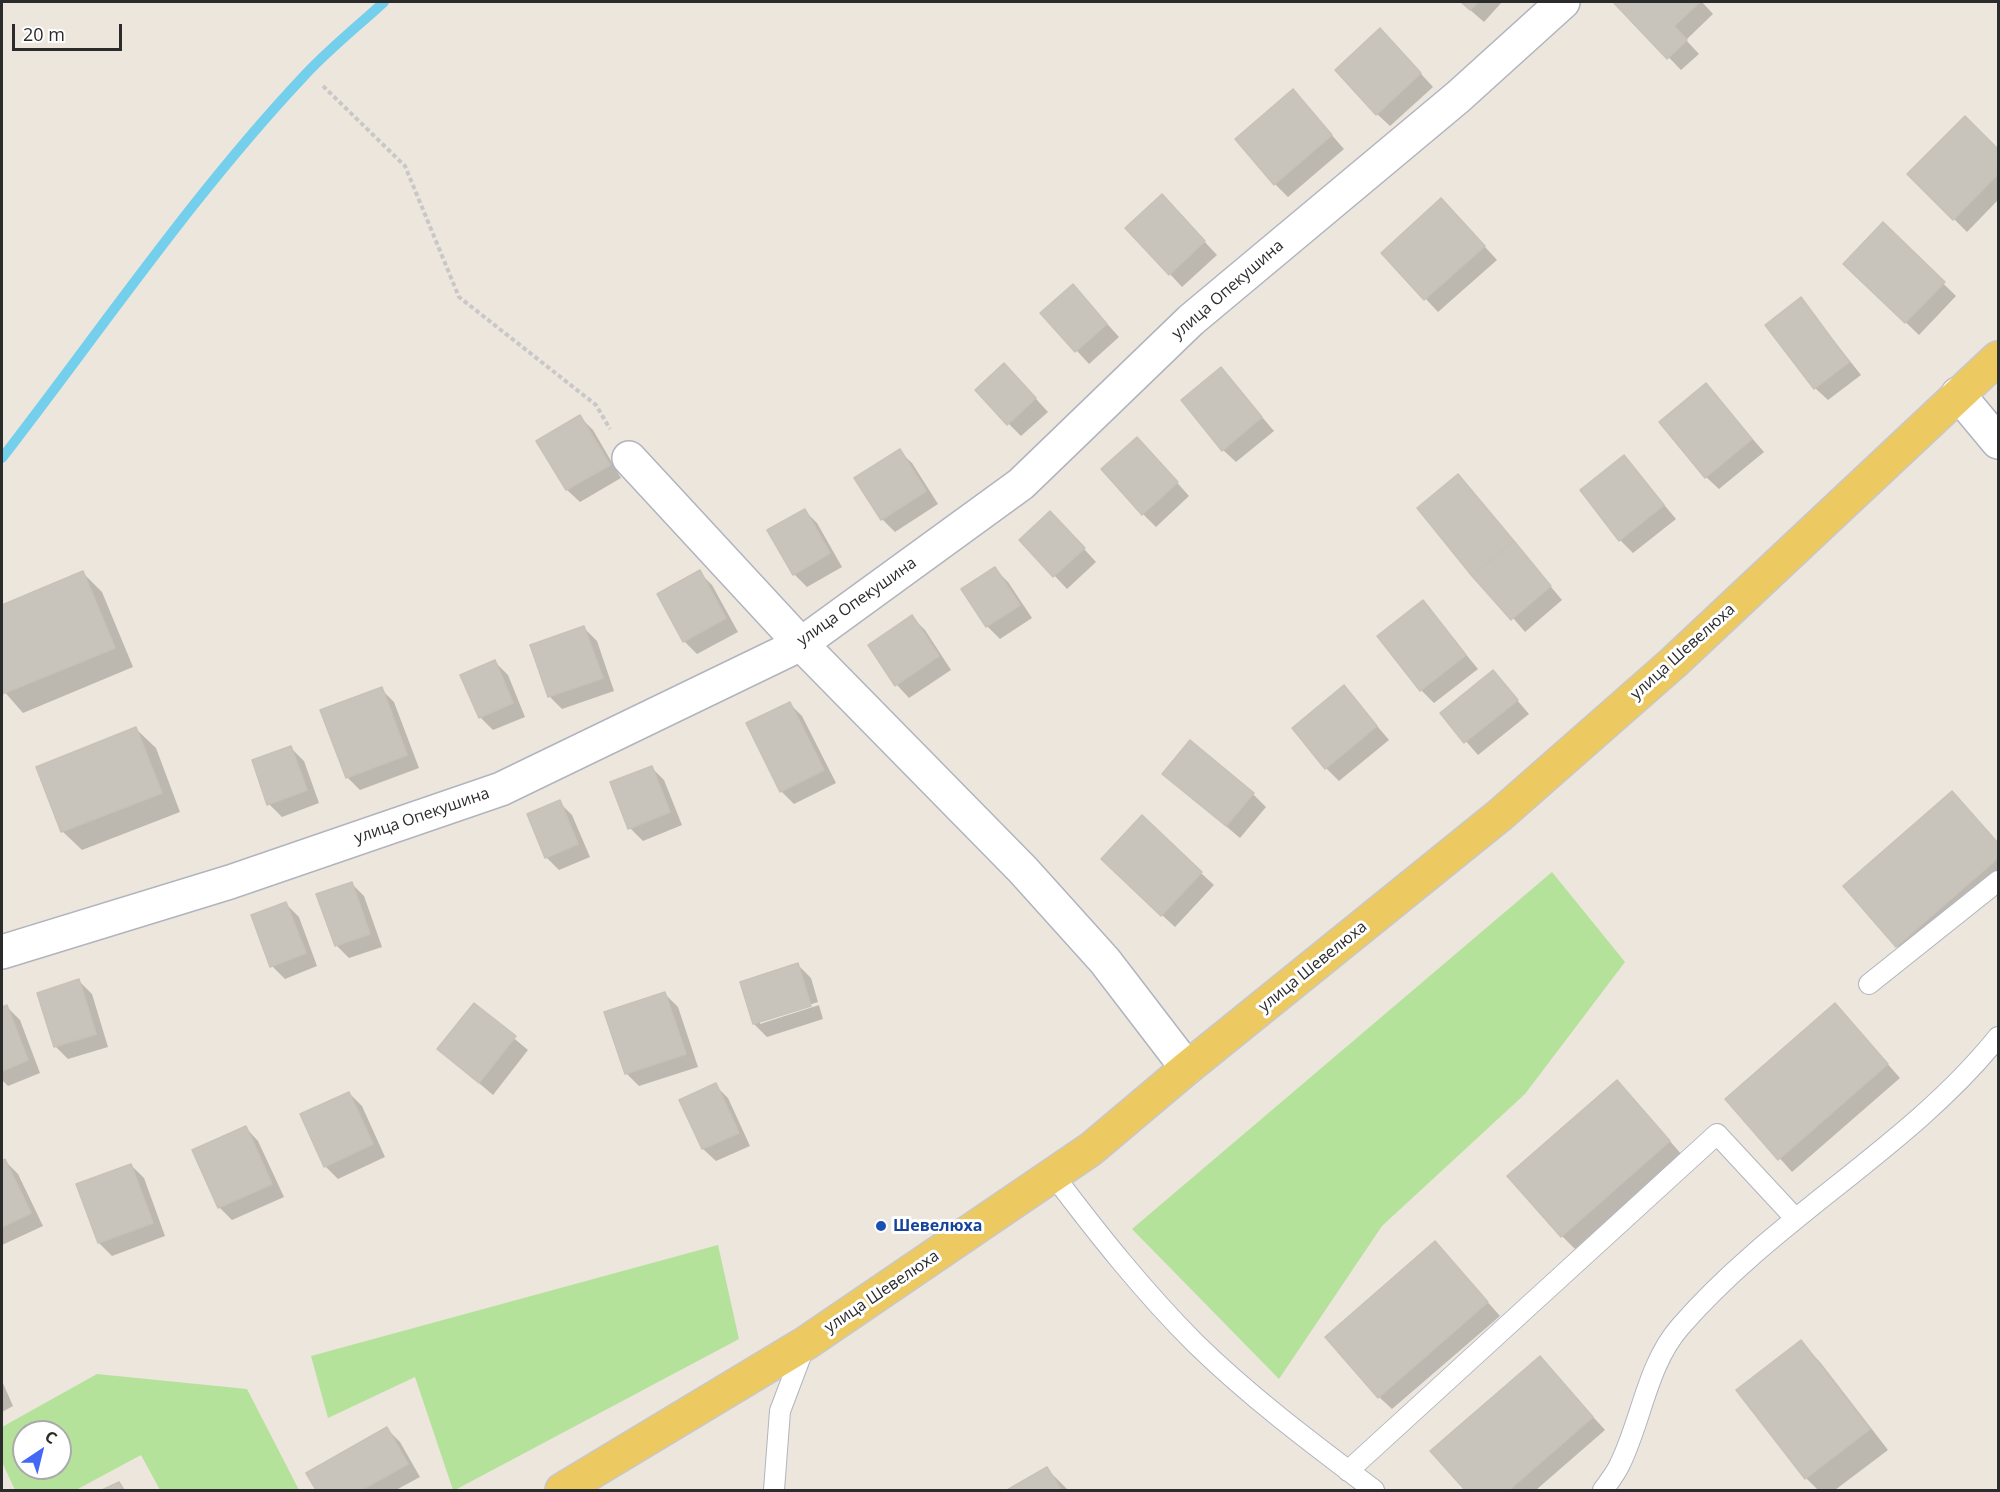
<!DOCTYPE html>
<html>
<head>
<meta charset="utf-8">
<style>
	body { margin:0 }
	#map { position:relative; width:2000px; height:1492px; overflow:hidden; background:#ece6dd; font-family:"Open Sans",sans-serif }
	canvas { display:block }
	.frame { position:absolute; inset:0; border:3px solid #2b2b2b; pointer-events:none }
	.north { position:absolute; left:12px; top:1420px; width:60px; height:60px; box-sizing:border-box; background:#fff; border:2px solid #aaa; border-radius:50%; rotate:35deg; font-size:16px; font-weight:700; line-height:24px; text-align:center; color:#2b2b2b }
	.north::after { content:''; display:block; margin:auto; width:21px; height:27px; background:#4268f5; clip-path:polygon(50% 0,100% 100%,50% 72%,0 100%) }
	.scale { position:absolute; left:12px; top:24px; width:110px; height:27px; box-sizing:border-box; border:3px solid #2b2b2b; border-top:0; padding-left:8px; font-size:18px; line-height:21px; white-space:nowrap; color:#2b2b2b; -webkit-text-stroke:4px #fff; paint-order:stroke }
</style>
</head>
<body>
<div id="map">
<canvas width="2000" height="1492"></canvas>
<div class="frame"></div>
<div class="north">С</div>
<div class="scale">20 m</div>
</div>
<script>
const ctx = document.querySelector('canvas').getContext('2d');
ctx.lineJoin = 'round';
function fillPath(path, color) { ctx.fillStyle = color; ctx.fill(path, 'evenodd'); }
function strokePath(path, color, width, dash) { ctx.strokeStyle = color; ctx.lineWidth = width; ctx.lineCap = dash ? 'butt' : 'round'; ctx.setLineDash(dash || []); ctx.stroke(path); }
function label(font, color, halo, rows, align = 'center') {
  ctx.font = font + ' "Open Sans",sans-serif'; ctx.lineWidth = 6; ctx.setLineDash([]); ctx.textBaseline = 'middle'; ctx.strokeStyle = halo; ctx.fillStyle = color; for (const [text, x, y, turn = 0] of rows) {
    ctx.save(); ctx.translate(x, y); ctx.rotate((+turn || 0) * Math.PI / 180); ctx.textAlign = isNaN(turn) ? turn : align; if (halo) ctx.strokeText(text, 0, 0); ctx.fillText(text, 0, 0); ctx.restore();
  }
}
fillPath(new Path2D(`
	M1552,872L1625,962L1525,1094L1382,1226L1279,1379L1132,1229Z
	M718,1245L739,1339L455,1490H453L415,1377L328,1418L311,1356Z
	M97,1374L247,1389L299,1490H160L141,1455L76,1490H15L2,1462V1427ZM24,1432H60V1468H24Z`), '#b5e29b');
fillPath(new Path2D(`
	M1461,2H1502L1484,22Z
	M1615,2H1702L1713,14L1686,40L1699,54L1681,70Z
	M1393,43L1433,87L1390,126L1377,114Z
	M1293,91L1344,149L1288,197L1275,184Z
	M1965,118L1998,151V200L1967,232L1909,174Z
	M1174,209L1217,255L1182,287L1170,274Z
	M1454,213L1497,260L1438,312L1383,253Z
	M1883,225L1956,296L1919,335L1845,264Z
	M1085,299L1119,337L1089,364L1042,313Z
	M1801,299L1861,375L1828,400L1815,388Z
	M1221,369L1274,431L1236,462L1223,450Z
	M1017,378L1048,412L1021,436L1008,423Z
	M1706,385L1764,452L1719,489L1706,477Z
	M580,417L593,430L621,478L580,502L567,490Z
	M899,451L912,463L938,504L895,532L882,519Z
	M1150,452L1189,496L1156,527L1143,514Z
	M1624,457L1676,519L1633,553L1620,540Z
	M1458,476L1562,600L1525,632L1419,508Z
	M804,510L817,523L842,567L807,587L794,574Z
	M1063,526L1096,562L1067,589L1021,540Z
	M995,569L1008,582L1032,618L1000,639L987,626L963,590Z
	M699,572L712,585L738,632L697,654L684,641Z
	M83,573L102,592L133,667L23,713L2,689V607Z
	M1423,602L1478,669L1434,703L1421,690Z
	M912,617L925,630L951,670L909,698L897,685Z
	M584,628L597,641L614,691L562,709L549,696Z
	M495,662L508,675L525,717L493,730L480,717Z
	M1493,672L1529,714L1478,755L1442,714Z
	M1344,687L1389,740L1339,781L1326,768Z
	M381,689L394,702L419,768L360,790L347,777Z
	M789,703L802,716L836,783L794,804L781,791Z
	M136,729L156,748L180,812L82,850L62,831Z
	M291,748L304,761L319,803L282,817L269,804Z
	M651,767L664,780L682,825L643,841L630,828Z
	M1164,774L1253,794L1266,807L1240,838Z
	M1952,793L1998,844V882L1910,959L1897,946Z
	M559,802L572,815L590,857L559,870L546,857Z
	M1115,872L1201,873L1214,885L1175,927Z
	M351,883L364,896L382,947L349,958L336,945Z
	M286,904L299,917L317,966L285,979L272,966Z
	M798,965L811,978L823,1019L767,1037L754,1024L741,983ZM818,1002L819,1005L760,1024V1021Z
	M79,981L92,994L108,1047L68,1059L55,1046Z
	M665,994L678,1007L698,1067L639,1086L626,1073Z
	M474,1005L528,1050L493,1095L439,1049Z
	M7,1007L20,1020L40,1073L8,1086L2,1080V1009Z
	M1847,1018L1900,1078L1792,1172L1727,1099Z
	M715,1085L728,1098L750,1146L716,1161L703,1149L681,1101Z
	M349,1093L362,1106L385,1157L338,1179L325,1166Z
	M1630,1095L1682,1155L1575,1249L1562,1236Z
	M246,1128L258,1141L284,1197L232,1220L219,1207Z
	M5,1161L18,1174L43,1226L2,1245V1162Z
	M131,1165L144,1178L165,1236L112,1256L99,1243Z
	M1447,1256L1500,1316L1392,1409L1379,1397Z
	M1800,1342L1820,1362L1888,1450L1835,1490H1818L1806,1478L1738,1391Z
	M1540,1358L1605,1430L1536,1490H1467L1433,1451Z
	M2,1381L13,1406L2,1412Z
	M387,1429L400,1442L420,1477L396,1490H317L308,1474Z
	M1047,1469L1068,1490H1010Z`), '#0003');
strokePath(new Path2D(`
	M2,458C101,330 193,194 304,76C329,49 358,26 384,2`), '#73cfec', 10);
const building = new Path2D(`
	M1461,2H1478L1470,10Z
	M1613,2H1700L1674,26L1687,40L1667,59Z
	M1380,28L1421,73L1376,115L1335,70Z
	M1293,89L1332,135L1274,185L1235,139Z
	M1965,116L1998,149V174L1953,220L1907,174Z
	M1162,194L1205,241L1169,275L1125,228Z
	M1441,198L1485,246L1424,300L1381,253Z
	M1883,222L1945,282L1905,323L1843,264Z
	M1073,284L1107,324L1075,352L1040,313Z
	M1801,297L1849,362L1814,389L1765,325Z
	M1004,363L1036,398L1007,425L975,390Z
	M1221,367L1262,417L1222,451L1181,400Z
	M1706,383L1752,439L1705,478L1659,422Z
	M580,415L610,465L566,490L536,441Z
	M1137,437L1178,482L1142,515L1101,469Z
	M900,449L926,491L881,520L854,478Z
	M1624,455L1664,505L1619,541L1580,490Z
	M1458,474L1514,541L1472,576L1417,508Z
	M805,509L830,553L793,575L767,530Z
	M1050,511L1085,548L1053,577L1019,540Z
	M1514,541L1551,586L1511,620L1472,576Z
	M995,567L1020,605L986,627L961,589Z
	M700,570L726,618L683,642L657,594Z
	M83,571L115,648L2,694V605Z
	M1423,600L1466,655L1420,691L1377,636Z
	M912,615L939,656L895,686L868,645Z
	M584,626L603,678L548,697L530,645Z
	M495,660L513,703L479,718L460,675Z
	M1493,670L1518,700L1464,743L1440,713Z
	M1344,685L1377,726L1325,769L1292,728Z
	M382,687L407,755L346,778L320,710Z
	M790,702L824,770L780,792L746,723Z
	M136,727L162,793L61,832L36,767Z
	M1190,740L1254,793L1226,826L1162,774Z
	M291,746L307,790L267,805L252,760Z
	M652,766L670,812L628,829L610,782Z
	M1952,791L1998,843V858L1896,947L1843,886Z
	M560,800L578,844L545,858L527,814Z
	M1142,815L1202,872L1161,916L1101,859Z
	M352,882L370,934L335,946L316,894Z
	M286,902L306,953L270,967L251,915Z
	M798,963L811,1006L753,1024L740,982Z
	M79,979L96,1034L54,1047L37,993Z
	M665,992L686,1054L625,1074L604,1012Z
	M474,1003L516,1036L479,1083L437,1049Z
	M1835,1003L1888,1064L1778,1160L1725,1099Z
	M7,1005L28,1060L2,1071V1007Z
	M1617,1080L1670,1141L1561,1237L1507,1176Z
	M716,1083L739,1133L702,1149L679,1100Z
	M349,1092L373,1144L324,1167L300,1114Z
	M246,1126L272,1184L218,1208L192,1150Z
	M5,1159L31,1213L2,1227V1161Z
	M131,1164L153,1223L98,1243L76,1184Z
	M1435,1241L1488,1302L1378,1398L1325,1337Z
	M1801,1340L1870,1429L1805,1479L1736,1390Z
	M1540,1356L1593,1417L1509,1490H1465L1430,1451Z
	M387,1427L408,1464L361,1490H316L306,1473Z
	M1047,1467L1061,1490H1007Z
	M119,1482L124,1490H102Z`);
fillPath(building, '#c8c4bc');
strokePath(building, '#c8c1b7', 1.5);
const lane = new Path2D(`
	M1869,984L1998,881
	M1054,1176C1098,1234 1143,1291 1195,1343C1250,1397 1313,1444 1374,1490
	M1348,1471L1717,1134L1795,1218
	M774,1490L780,1411L805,1345
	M1603,1490C1609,1482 1616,1473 1620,1464C1642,1419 1647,1365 1680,1327C1774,1218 1910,1147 1998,1037`);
const street = new Path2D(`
	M1958,394L1998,442
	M629,458L801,644L1023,870L1105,961L1187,1068
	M2,952L230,882L501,789L801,644L1021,484L1191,320L1458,97L1563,2`);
const primary = new Path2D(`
	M562,1490L806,1343L1091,1149L1187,1068L1500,815L1673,663L1998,358`);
strokePath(lane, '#b1b4be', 22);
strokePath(street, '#b1b4be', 36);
strokePath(primary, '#c8c8c8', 36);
strokePath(new Path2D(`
	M323,86L405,166L459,297L596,405L610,429`), '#c8c8c8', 4, [4.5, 3]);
strokePath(lane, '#fff', 20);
strokePath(street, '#fff', 33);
strokePath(primary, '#edc962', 33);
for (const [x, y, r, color] of [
	[881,1226,6,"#1a4fb4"]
]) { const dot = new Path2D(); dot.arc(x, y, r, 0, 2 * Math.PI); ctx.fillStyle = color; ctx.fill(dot); strokePath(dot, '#fff', 2); }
label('16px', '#2b2b2b', '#fff', [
	["улица Опекушина",1228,290,-41],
	["улица Опекушина",857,602,-35],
	["улица Шевелюха",1683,652,-42],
	["улица Опекушина",422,816,-19],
	["улица Шевелюха",1313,967,-39],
	["улица Шевелюха",882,1292,-34]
]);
label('bold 16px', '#164399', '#fff', [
	["Шевелюха",893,1226]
], 'left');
</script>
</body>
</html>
